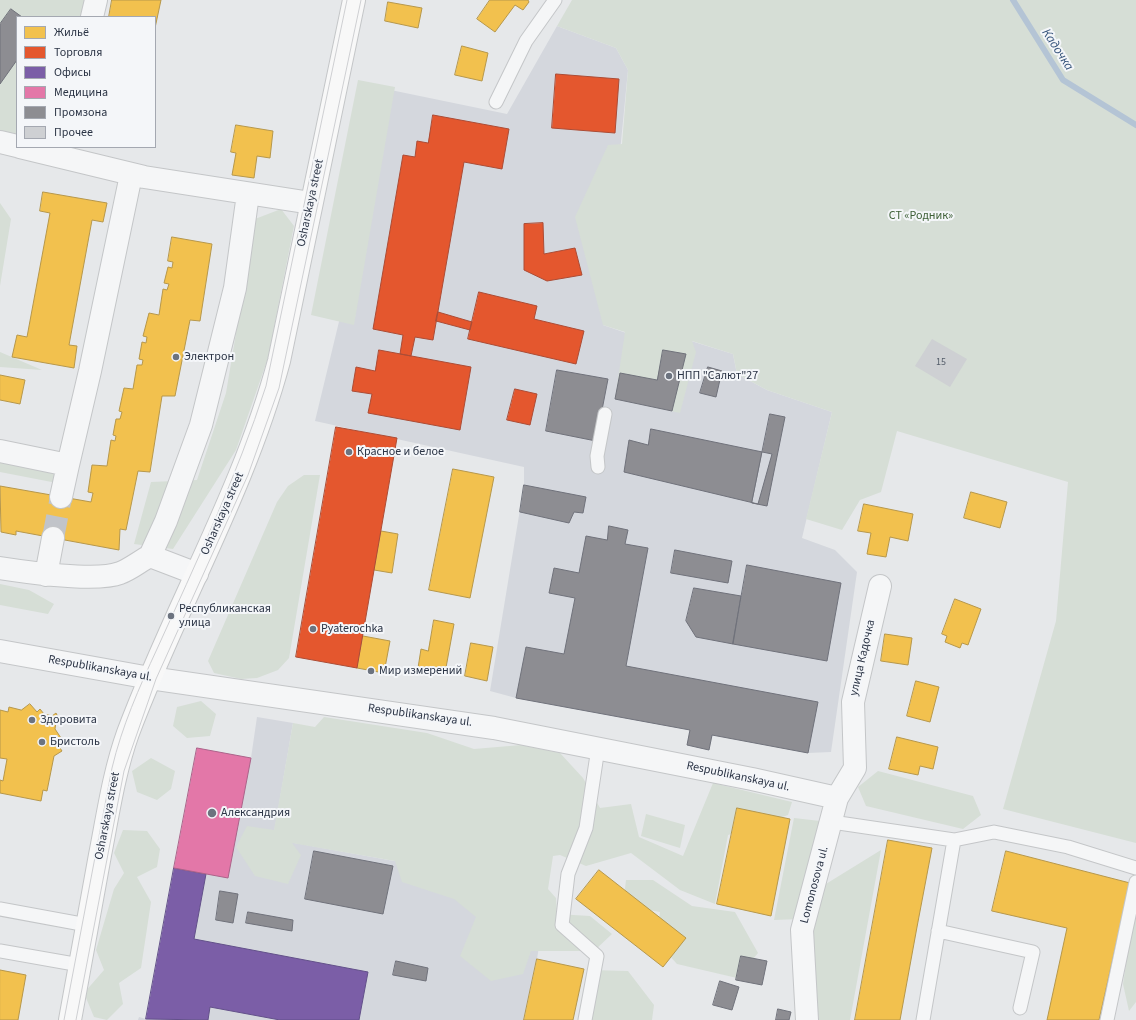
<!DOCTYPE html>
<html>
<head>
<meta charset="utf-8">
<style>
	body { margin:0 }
	#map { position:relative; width:1136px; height:1020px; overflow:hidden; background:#e6e8ea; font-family:"Source Sans 3",sans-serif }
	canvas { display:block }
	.legend { position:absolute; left:16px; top:16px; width:140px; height:132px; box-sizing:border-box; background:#f4f6f9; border:1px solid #a4a8b1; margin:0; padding:5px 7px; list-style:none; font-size:12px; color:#2b3445 }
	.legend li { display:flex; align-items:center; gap:8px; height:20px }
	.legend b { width:20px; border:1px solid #a4a8b1 }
</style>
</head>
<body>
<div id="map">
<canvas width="1136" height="1020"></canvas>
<ul class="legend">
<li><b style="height:11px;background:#f2c14e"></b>Жильё</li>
<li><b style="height:11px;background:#e4572e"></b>Торговля</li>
<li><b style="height:11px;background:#7b5ea7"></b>Офисы</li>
<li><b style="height:11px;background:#e377a8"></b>Медицина</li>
<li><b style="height:11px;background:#8d8d92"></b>Промзона</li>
<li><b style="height:11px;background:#ced0d3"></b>Прочее</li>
</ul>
</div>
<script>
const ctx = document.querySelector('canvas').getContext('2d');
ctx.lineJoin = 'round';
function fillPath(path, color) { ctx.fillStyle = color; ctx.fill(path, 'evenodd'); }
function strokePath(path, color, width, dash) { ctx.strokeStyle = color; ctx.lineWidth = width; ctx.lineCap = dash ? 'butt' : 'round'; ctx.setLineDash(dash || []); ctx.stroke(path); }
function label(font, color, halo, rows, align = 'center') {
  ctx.font = font + ' "Source Sans 3",sans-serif'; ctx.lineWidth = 4; ctx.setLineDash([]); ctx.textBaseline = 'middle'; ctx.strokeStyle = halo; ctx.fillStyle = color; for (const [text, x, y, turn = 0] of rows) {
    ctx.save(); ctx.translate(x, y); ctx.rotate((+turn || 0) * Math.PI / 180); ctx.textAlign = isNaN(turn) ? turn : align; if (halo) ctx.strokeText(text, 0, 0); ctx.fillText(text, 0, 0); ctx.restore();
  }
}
fillPath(new Path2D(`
	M557,26L616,48L628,70L603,325L658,344L691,341L733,354L737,374L767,390L832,412L802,538L835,550L857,572L831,752L808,753L713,735L709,750L687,745L689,730L516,698L490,691L524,485V467L315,421L343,305L381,88L507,114Z
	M257,717L293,723L273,839L548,889L537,959L524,1020H138L139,1017L146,1019L197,748L251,758Z`), '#d4d7dd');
fillPath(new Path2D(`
	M0,0H103L100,17H17V141L0,140Z
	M572,0H1136V843L1003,809L1056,621L1068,482L897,431L881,492L860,500L842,530L806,519L832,412L767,390L737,374L733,354L692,341L696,352L680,413L615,399L625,332L603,325L575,217L608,145L622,144L628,70L616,48L557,26Z
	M358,80L395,87L354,325L311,315Z
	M0,203L11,219L0,286Z
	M281,209L294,226L268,358L236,450L173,549L134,544L151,482L197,480L226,393L255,219Z
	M0,352L42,370L0,367Z
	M0,456L48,466L62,484L0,472Z
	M304,475H320L289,658L278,670L257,678L241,679L214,673L208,661L277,502L288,486Z
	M0,584L29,590L54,604L48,614L0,605Z
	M201,701L216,714L210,736L187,738L173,726L177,707Z
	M324,717L427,733L474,749L521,745L560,753L583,778L600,808L631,804L639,837L683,856L713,783L792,802L788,815L728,835L715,904L680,890L631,853L586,866L560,855L553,856L548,889L556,898L557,914L590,916L612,934L594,951H531L523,974L491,981L460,956L476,917L454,899L402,882L395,861L292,843L301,855L288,884L255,876L236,847L247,826L274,830L293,723L315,727Z
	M151,758L175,771L171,789L157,800L137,792L132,771Z
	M878,771L973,796L981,815L963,829L866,806L858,787Z
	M646,814L685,825L680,848L641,836Z
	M794,818L820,821L800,919L774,920Z
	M123,830L147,831L160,849L157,867L137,877L151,902L141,968L119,983L123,1004L107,1020L94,1017L84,993L104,970L96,950L114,889L124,873L114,853Z
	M881,850L850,1020H819L807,949L821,887Z
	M626,880H653L692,906L735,912L758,953L737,978L677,964L656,941L660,912L623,905Z
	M1136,897V1002L1129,1011L1123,984Z
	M590,970L628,971L654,1005L652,1020H579Z`), '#d6ded6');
const homes = new Path2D(`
	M112,0H161L155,28V17H109Z
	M490,0H528L529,2L523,10L515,5L495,32L477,19Z
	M388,2L422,8L418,28L385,21Z
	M462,46L488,53L482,81L455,75Z
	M236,125L273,131L270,158L257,156L254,178L232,175L236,153L231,152Z
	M43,192L107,203L103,222L92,220L69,345L77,346L74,368L12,357L17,335L27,337L50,213L40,211Z
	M172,237L212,244L200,321L190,320L175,396H162L150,472L138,471L126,530L120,529L119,550L16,531V535L1,532L0,486L91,502L93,493L88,492L92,465L107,466L111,440L115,441L116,436L113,435L116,419H120L122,412L119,411L124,388L133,389L137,365H142L143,360L139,359L142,342L146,343L147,337L143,336L149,313L159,315L163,289L167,290L169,284L164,283L168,267L172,268L173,262L168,261Z
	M0,375L25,380L20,404L0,400Z
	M453,469L494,477L470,598L429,590Z
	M971,492L1007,502L1000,528L964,518Z
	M864,504L913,514L908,541L890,537L886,557L867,554L871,533L858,531Z
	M381,531L398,534L392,573L374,570Z
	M955,599L981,609L968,645L962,643L960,648L945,642L947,636L942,634Z
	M434,620L454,624L445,673L418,668L421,649L428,651Z
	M885,634L912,638L908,665L881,661Z
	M363,636L390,641L384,673L357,668Z
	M471,643L493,647L487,681L465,676Z
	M916,681L939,687L930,722L907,716Z
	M30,704L37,712L40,709L44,714L52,716L56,713L57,715L55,729L61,738L56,742L62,751L54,756L47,791L43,790L41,801L0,793V780L3,781L7,759L0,758V710L8,712L9,707L21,710Z
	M897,737L938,747L933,769L920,766L918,775L889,769Z
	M737,808L790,819L771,916L717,904Z
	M888,840L932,848L917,927L900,1020H855Z
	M1006,851L1130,883L1099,1020H1047L1067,928L992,911Z
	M599,870L686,938L663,967L576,899Z
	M537,959L584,969L573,1020H524Z
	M0,970L26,975L18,1020H0Z`);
fillPath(homes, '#f2c14e');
strokePath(homes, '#b6974b', 1);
const shops = new Path2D(`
	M556,74L619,79L615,133L552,128Z
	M433,115L509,129L502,169L464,162L433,340L415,337L411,356L400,354L403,335L373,329L403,155L415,157L417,141L428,143Z
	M543,223L544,254L575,248L582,275L547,281L524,270V224Z
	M479,292L537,306L534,319L584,331L576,364L468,339Z
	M438,312L472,322L470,330L436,321Z
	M379,350L471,367L460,430L368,413L372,394L352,391L356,367L375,371Z
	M515,389L537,394L530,425L507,420Z
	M336,427L397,438L357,668L296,657Z`);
fillPath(shops, '#e4572e');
strokePath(shops, '#ac4c35', 1);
const offices = new Path2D(`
	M174,868L206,874L194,939L368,972L359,1020H280L210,1007L208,1020L146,1019Z`);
fillPath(offices, '#7b5ea7');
strokePath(offices, '#63518a', 1);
const health = new Path2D(`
	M197,748L251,758L228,878L174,868Z`);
fillPath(health, '#e377a8');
strokePath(health, '#ac638a', 1);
const industry = new Path2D(`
	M11,9L22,17H17V60L0,84V24Z
	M663,350L686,354L672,411L615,399L620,373L657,380Z
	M708,367L722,371L716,397L700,393Z
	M557,370L608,379L596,441L546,431Z
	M770,414L785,417L767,506L752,503Z
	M651,429L772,454L758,504L624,472L629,440L648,445Z
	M524,485L586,497L583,513L574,512L569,523L520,512Z
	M609,526L628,530L625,544L648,548L626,666L818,702L808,753L712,735L709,750L687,745L690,730L516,698L526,647L564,654L575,598L549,593L554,568L579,573L586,536L607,540Z
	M675,550L732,561L728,583L671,573Z
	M747,565L841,583L827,661L733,644Z
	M694,588L741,596L733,644L696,637L686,621Z
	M314,851L393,866L383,914L305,899Z
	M220,891L238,894L233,923L216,920Z
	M248,912L293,920L292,931L246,923Z
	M741,956L767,961L762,985L736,980Z
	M396,961L428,968L426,981L393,975Z
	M720,981L739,987L732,1010L713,1005Z
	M778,1009L791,1012L789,1020H776Z`);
fillPath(industry, '#8d8d92');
strokePath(industry, '#70727b', 1);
strokePath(new Path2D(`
	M1013,0L1063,80L1136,125`), '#b4c4d5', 6);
fillPath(new Path2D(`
	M932,339L967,359L950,387L915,366Z`), '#ced0d3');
strokePath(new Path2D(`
	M53,538L61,497`), '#c1c4c9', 22, [22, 11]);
const lane = new Path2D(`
	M496,102L526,41L555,0
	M598,467L597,456L605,414
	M832,822L954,840L923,1020
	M954,840L994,832L1068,847L1136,868
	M0,909L87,925
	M938,931L1033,952L1020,1008
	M0,951L80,965
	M585,1020L597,956L562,925L568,874L586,828L598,748
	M1107,1020L1136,882`);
const street = new Path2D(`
	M92,17L96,0
	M0,142L17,146
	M20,147L144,177L311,203
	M0,451L68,465L61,497
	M68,465L90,371L131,175
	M150,556L166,521L201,425L235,288L248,194
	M0,568C26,572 97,582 120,573C131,569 140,561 150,556L197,574
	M46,575L53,538
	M0,651L150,678L494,728L752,779L837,798
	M807,1020L802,930L837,798L855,768L853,702L880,586`);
const secondary = new Path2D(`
	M70,1020C80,965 90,910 100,855C108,814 114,772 128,733C175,607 244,491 279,361L354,0`);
strokePath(lane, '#c4c6c8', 15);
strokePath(street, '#c4c6c8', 24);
strokePath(secondary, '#c4c6c8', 24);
strokePath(lane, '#f5f6f7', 13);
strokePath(street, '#f5f6f7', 22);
strokePath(secondary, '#f8f8f8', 22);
strokePath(new Path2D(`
	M64,1020L112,768C122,726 139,688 157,649C196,563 237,476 266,386L347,0
	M76,1020L124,771L156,679L248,475L279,388L361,0`), '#cecfd2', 1);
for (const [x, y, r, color] of [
	[176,357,4,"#6c737f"],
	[669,376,4,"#6c737f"],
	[349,452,4,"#6c737f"],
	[171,616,4,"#6c737f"],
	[313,629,4,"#6c737f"],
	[371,671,4,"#6c737f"],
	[32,720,4,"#6c737f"],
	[42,742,4,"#6c737f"],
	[212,813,5,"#6c737f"]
]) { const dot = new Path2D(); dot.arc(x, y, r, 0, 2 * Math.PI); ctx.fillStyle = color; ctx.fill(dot); strokePath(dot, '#f4f6f9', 1.5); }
label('10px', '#545c69', null, [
	["15",941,363]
]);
label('12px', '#2b3445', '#f4f6f9', [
	["Osharskaya street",311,203,-78],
	["Osharskaya street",223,514,-66],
	["улица Кадочка",863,658,-77],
	["Respublikanskaya ul.",100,669,10],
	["Respublikanskaya ul.",420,716,8],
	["Respublikanskaya ul.",738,777,12],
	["Osharskaya street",108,816,-79],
	["Lomonosova ul.",815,885,-75]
]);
label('12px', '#3f6138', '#f4f6f9', [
	["СТ «Родник»",921,216]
]);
label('12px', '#2b3445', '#f4f6f9', [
	["Электрон",184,357],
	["НПП \"Салют\"27",677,376],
	["Красное и белое",357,452],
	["Республиканская",179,609],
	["улица",179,623],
	["Pyaterochka",321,629],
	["Мир измерений",379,671],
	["Здоровита",40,720],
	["Бристоль",50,742],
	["Александрия",221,813]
], 'left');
label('italic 13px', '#34527a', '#f4f6f9', [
	["Кадочка",1057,50,57]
]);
</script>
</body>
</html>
